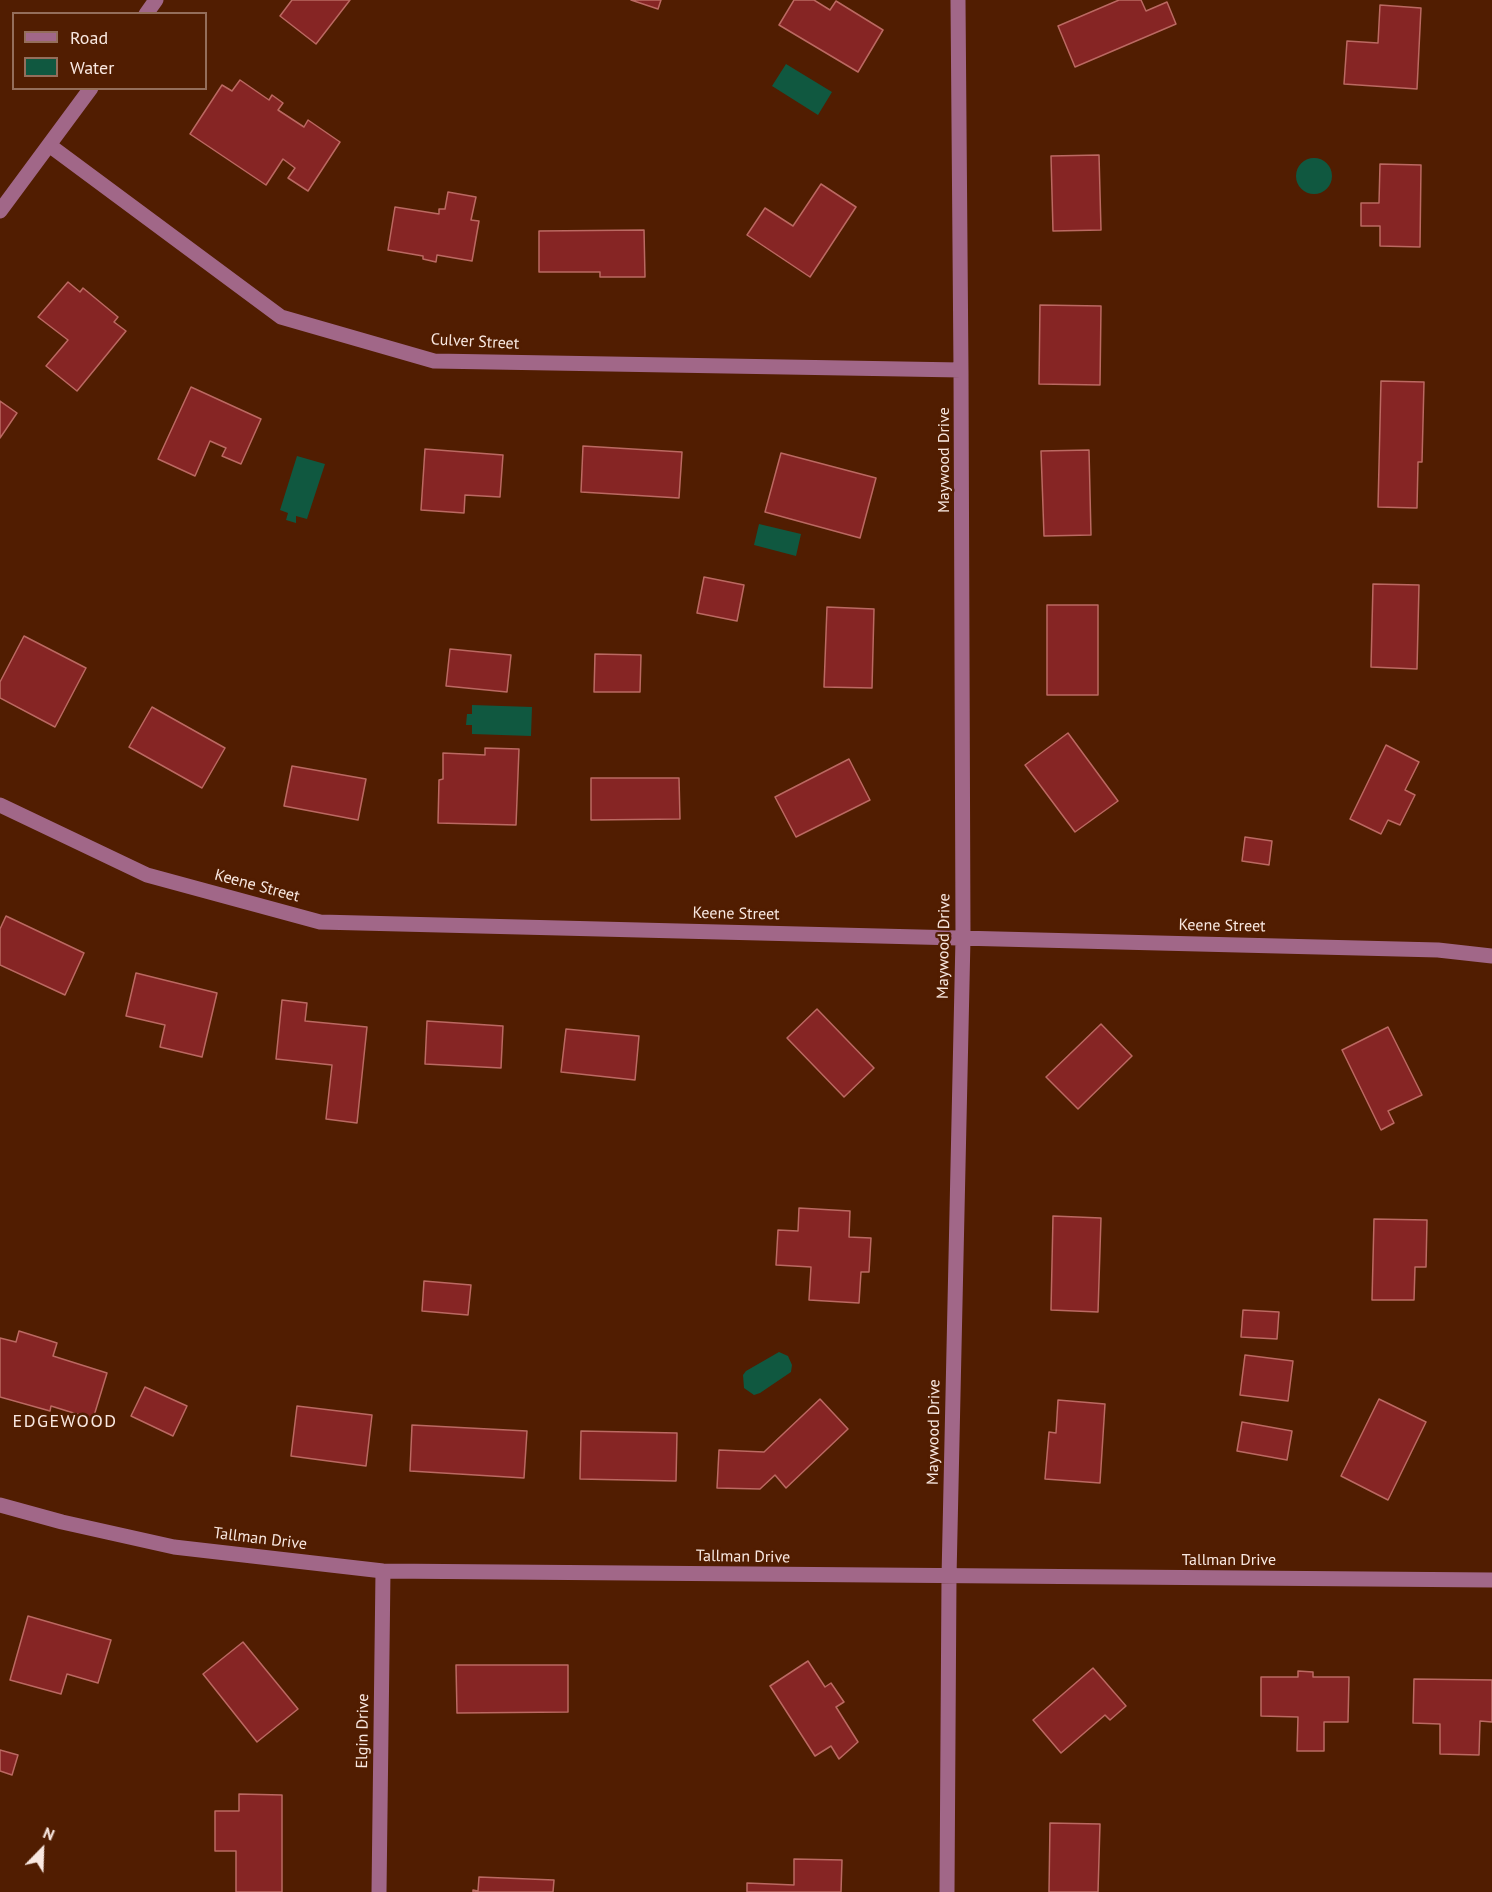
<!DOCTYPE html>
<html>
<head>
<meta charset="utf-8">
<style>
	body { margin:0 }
	#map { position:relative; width:1492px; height:1892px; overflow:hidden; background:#511d01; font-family:"PT Sans",sans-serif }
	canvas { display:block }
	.legend { position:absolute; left:12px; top:12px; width:195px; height:78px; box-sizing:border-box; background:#511d01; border:2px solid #946e5b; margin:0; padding:8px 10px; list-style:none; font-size:18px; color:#f9e8e1 }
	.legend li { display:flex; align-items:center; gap:12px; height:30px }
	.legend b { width:30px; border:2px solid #946e5b }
	.north { position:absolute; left:12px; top:1820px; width:60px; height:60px; -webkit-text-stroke:4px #511d01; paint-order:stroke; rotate:23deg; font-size:16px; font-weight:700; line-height:24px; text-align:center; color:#f9e8e1 }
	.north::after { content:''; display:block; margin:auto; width:21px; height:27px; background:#f9e8e1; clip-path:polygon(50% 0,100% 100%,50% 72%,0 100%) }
</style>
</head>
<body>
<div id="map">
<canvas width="1492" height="1892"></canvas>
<ul class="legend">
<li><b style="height:8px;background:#a16788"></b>Road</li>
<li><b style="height:16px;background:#105840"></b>Water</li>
</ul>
<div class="north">N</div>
</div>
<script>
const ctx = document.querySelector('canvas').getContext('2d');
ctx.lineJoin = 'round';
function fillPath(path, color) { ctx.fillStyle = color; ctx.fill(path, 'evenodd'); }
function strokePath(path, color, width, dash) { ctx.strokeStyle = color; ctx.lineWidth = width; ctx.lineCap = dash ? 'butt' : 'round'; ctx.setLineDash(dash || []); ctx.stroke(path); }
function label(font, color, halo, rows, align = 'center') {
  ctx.font = font + ' "PT Sans",sans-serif'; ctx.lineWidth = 5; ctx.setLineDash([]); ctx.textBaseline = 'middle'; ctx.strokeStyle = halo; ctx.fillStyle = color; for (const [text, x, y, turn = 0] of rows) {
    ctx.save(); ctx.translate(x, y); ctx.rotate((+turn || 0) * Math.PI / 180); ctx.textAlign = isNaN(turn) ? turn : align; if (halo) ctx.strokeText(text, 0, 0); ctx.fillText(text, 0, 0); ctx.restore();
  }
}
fillPath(new Path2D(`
	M786,64L832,92L818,115L772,86Z
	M1296 176a18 18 0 1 1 36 0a18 18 0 1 1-36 0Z
	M297,456L325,464L307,519L296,516V523L286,520L288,513L280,510Z
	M759,524L801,534L796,556L754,545Z
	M472,705L532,707L531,736L472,734V725H466L467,714H472Z
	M779,1352L788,1356L792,1365L791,1372L760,1393L754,1395L744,1388L743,1375L746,1371Z`), '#105840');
const building = new Path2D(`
	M292,0H350L316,44L280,16Z
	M631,0H661L658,9Z
	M794,0H814L830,10L836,1L883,30L858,72L779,25Z
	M1119,0H1141L1146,11L1167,2L1176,24L1075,67L1058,26Z
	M1380,5L1421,8L1417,89L1344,84L1347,41L1378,43Z
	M240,80L269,100L272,95L283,103L278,110L304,127L308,120L340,142L308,191L288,178L295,168L283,159L266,185L190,134L222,85L232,91Z
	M1099,155L1101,230L1053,231L1051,156Z
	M1380,164L1421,165L1420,247L1380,246V226H1361V203H1379Z
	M821,184L856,207L810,277L747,235L765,208L793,226Z
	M448,192L476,197L471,220L479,221L472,261L437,255L436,262L423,259V256L388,250L395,207L439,214V209H445Z
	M644,230L645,277H600V272H539V231Z
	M68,282L80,292L83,288L118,317L114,322L126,331L77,391L46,366L68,340L38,317Z
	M1040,305L1101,306L1100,385L1039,384Z
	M1381,381L1424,382L1422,462H1418L1417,508L1378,507Z
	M191,387L261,419L241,464L222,456L226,448L210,441L195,476L158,459Z
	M0,401L17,413L0,438Z
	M583,446L682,452L679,498L581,492Z
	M425,449L503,455L500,497L465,495L464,513L421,510Z
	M1089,450L1091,535L1044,536L1041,451Z
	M781,453L876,478L860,538L765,512Z
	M704,577L744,585L737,621L697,613Z
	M1373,584L1419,585L1417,669L1371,667Z
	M1047,605H1098V695H1047Z
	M827,607L874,609L872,688L824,687Z
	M24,636L86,668L55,727L0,698V682Z
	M450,649L511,655L507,692L446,686Z
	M595,654L641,655L640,692H594Z
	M152,707L225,748L202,788L129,747Z
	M1068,733L1118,801L1075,832L1025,765Z
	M1386,745L1419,762L1405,790L1415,795L1400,825L1388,820L1381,834L1350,819Z
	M485,748L519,749L516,825L438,823L439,780L443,779V753L485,755Z
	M849,759L870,800L796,837L775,797Z
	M292,766L366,779L358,820L284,806Z
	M591,778H679L680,819L591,820Z
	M1245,837L1272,841L1269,865L1242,861Z
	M6,916L84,953L65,995L0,965V929Z
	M136,973L217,993L202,1057L160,1047L165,1025L126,1016Z
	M282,1000L307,1003L305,1021L367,1027L357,1123L326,1119L332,1065L276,1059Z
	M817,1009L874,1068L844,1097L787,1038Z
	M427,1021L503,1026L501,1068L425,1064Z
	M1101,1024L1132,1056L1078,1109L1046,1077Z
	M1388,1027L1422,1095L1388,1111L1394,1123L1381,1130L1342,1050Z
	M566,1029L639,1036L635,1080L561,1072Z
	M799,1208L850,1211L849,1237L871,1238L869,1272H861L859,1303L809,1300L811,1267L776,1265L778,1230L798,1231Z
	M1053,1216L1101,1218L1098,1312L1051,1310Z
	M1374,1219L1427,1220L1426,1267H1415L1414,1300H1372Z
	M424,1281L471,1285L468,1315L422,1311Z
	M1243,1310L1279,1312L1277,1339L1241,1337Z
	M19,1331L57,1343L53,1356L107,1373L93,1419L51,1406L50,1411L0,1397V1338L16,1342Z
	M1245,1355L1293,1361L1288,1401L1240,1395Z
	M145,1387L187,1406L173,1436L131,1416Z
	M820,1399L848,1429L786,1488L775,1475L760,1489L717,1488L719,1450L764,1452Z
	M1379,1399L1426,1422L1388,1500L1341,1476Z
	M1058,1400L1105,1404L1100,1483L1045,1479L1049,1432L1056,1433Z
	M297,1406L372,1415L366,1466L291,1456Z
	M1242,1422L1292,1431L1287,1460L1237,1451Z
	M412,1425L527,1431L524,1478L410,1471Z
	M581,1431L677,1433L676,1481L580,1479Z
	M28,1616L111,1640L98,1683L67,1674L61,1694L10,1680Z
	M243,1642L298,1709L257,1742L203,1674Z
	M808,1661L825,1687L831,1683L844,1702L836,1707L858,1742L839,1759L831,1746L815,1756L770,1686Z
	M456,1665H568V1712L457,1713Z
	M1093,1668L1126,1706L1110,1720L1105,1715L1061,1753L1033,1720Z
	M1298,1671L1313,1672V1677H1349L1348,1722H1324V1751H1297L1298,1717L1261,1716V1677H1298Z
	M1414,1679L1492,1680V1722L1480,1721L1479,1755L1440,1754V1724L1413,1723Z
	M0,1750L18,1755L12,1775L0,1771Z
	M239,1794L282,1795V1892H236V1851H215V1811H239Z
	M1050,1823L1100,1824L1098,1892H1049Z
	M794,1859L842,1860L841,1892H747V1883L794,1885Z
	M479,1877L554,1880L553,1892H473V1890L478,1891Z`);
fillPath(building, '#862524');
strokePath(building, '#bb6962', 1.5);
strokePath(new Path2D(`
	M146,14L156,0
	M49,145L281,317L434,361L961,370
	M0,211L91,88
	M0,805L147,875L320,922L1438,950L1492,956
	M0,1505L62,1522L174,1547L383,1571L1492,1580
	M379,1892L383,1571
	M947,1892L949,1577L963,938L961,370L958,0`), '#a16788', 15);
label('16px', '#f9e8e1', '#511d01', [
	["Culver Street",475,342,3],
	["Maywood Drive",944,460,-90],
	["Keene Street",257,886,15],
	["Keene Street",736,914,1],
	["Keene Street",1222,926,1],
	["Maywood Drive",944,946,-89],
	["Maywood Drive",934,1432,-89],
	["Tallman Drive",260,1539,7],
	["Tallman Drive",743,1557,1],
	["Tallman Drive",1229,1560],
	["Elgin Drive",363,1731,-89]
]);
ctx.letterSpacing = '1.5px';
label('18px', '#f9e8e1', '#511d01', [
	["EDGEWOOD",65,1422]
]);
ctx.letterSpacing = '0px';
</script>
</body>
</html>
